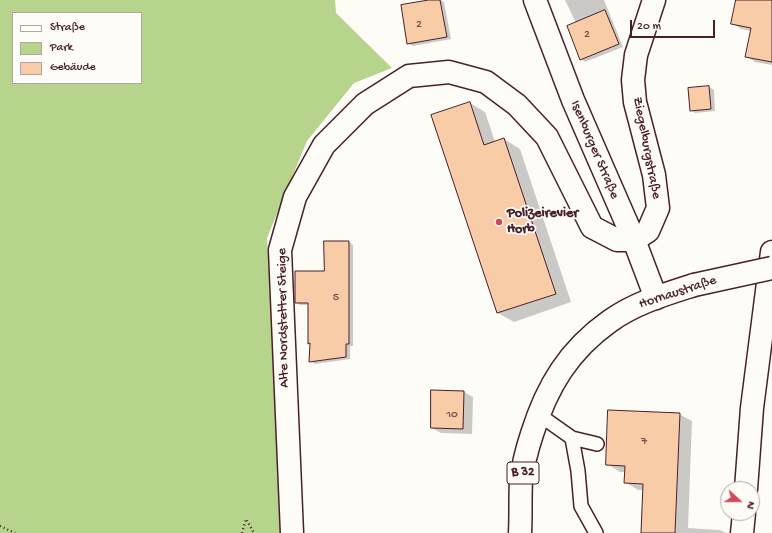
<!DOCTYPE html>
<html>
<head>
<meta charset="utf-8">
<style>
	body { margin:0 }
	#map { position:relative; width:772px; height:533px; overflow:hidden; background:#fdfcf7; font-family:"Gochi Hand",sans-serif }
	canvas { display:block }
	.legend { position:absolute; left:12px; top:12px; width:130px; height:72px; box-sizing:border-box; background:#fdfcf7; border:1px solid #b5a4a5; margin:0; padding:5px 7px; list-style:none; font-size:12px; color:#4a1f2b }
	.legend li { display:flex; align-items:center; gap:8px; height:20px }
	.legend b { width:20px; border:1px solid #b5a4a5 }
	.north { position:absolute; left:720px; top:481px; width:40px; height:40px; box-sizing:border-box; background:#fdfcf7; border:1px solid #b5a4a5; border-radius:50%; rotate:111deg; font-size:11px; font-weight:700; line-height:16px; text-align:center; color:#4a1f2b }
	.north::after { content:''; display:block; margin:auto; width:14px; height:18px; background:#d1495b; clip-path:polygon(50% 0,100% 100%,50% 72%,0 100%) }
	.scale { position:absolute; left:630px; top:20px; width:85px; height:18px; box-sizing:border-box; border:2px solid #4a1f2b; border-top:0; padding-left:5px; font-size:12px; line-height:14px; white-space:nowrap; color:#4a1f2b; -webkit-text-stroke:3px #fdfcf7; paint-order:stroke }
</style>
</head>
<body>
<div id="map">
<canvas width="772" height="533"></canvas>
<ul class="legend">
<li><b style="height:5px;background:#fdfcf7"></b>Straße</li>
<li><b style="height:11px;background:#b7d48c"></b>Park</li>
<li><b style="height:11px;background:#f7cca6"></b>Gebäude</li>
</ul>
<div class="north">N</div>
<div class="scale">20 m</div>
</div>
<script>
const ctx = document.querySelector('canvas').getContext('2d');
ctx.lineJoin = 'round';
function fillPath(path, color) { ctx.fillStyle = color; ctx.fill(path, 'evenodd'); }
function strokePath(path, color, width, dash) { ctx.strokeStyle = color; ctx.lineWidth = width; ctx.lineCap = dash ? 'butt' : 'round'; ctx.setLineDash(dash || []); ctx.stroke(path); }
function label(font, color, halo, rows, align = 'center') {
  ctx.font = font + ' "Gochi Hand",sans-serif'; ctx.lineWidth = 3.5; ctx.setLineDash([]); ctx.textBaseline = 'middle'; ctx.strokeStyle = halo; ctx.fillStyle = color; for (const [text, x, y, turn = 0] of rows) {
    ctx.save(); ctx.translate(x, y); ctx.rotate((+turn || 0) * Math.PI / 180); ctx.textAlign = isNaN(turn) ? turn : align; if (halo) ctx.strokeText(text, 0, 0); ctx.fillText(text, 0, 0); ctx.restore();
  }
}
fillPath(new Path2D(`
	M0,0H335L336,13L392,68L354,83L307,141L267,238L283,533H0ZM13,13H141V83H13Z`), '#b7d48c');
fillPath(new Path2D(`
	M435,0H441L444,2L451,39L413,46L408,43Z
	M565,0H604L623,47L585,62L581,59L576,23Z
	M737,0H772V65L755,62L746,56L751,31L741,29L732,23Z
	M709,87L714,90L715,111L695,113L691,110Z
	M470,103L485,112L495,142L504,139L520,149L571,302L514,322L498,313L432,116Z
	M349,242L353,245V346H350V359L315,364L310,361L311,344L309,343V305H300L296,302L325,272Z
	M464,392L473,397L472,434L441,433L432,428Z
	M679,414L692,421L688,528L720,530L726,533H642L644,490H638L625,482L626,472H620L607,464Z`), '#0003');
const building = new Path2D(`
	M429,0H440L447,37L407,44L401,5Z
	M736,0H772V62L745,57L751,28L731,24Z
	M605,10L619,44L580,60L567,26Z
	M709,86L711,109L690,111L688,88Z
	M470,102L484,145L504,138L556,294L497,313L431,115Z
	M324,241H349V344H346V357L309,362L310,343L308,344V303H295V271H324Z
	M431,390L464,391L463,429L431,428Z
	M608,410L680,413L675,533H641L643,484L624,483L625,466L606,465Z`);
fillPath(building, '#f7cca6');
strokePath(building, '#4a1f2b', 1);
const service = new Path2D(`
	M538,414L572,438L578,471L581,506L596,533
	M572,438L597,444`);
const minor = new Path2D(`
	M746,489L752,408L772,252
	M292,533L280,250L295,197L324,145L365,104L409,76L449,72L486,82L517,105L547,137L592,227L617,240H634L648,231L658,208L654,175L635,102L633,80L636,55L654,0
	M742,533L744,513`);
const tertiary = new Path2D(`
	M535,0L573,100L634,240L656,298`);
const primary = new Path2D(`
	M520,533C521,516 520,498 521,481C523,465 527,449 532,434C547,386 569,350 610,321C635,303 666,294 694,285`);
strokePath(service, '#4a1f2b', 16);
strokePath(minor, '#4a1f2b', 25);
strokePath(tertiary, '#4a1f2b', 25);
strokePath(primary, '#4a1f2b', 25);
strokePath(new Path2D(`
	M0,526L15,533
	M242,533L246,519L254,533`), '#4a1f2b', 2.5, [1, 3]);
strokePath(service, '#fdfcf7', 13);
strokePath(minor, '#fdfcf7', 22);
strokePath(tertiary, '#fdfcf7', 22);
strokePath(primary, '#fdfcf7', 22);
const primaryBridge = new Path2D(`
	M694,285L772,268`);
strokePath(primaryBridge, '#4a1f2b', 25, []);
strokePath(primaryBridge, '#fdfcf7', 22);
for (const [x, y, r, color] of [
	[499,222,4,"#d1495b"]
]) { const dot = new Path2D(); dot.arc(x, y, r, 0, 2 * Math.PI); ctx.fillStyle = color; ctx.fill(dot); strokePath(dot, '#fdfcf7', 1.5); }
label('12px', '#754a4a', null, [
	["2",419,25],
	["2",587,35],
	["5",336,298],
	["10",452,415],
	["7",644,442]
]);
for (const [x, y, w] of [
	[523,473,32]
]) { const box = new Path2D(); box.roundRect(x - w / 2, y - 11, w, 22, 3); ctx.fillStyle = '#fdfcf7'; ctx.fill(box); strokePath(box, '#4a1f2b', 1); }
label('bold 13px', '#4a1f2b', null, [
	["B 32",523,473]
]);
label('14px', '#4a1f2b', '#fdfcf7', [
	["Ziegelburgstraße",646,148,79],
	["Isenburger Straße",594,150,67],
	["Hornaustraße",678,293,-18],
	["Alte Nordstetter Steige",284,318,-91]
]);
label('bold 14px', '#4a1f2b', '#fdfcf7', [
	["Polizeirevier",507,214],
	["Horb",507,230]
], 'left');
</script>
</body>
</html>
